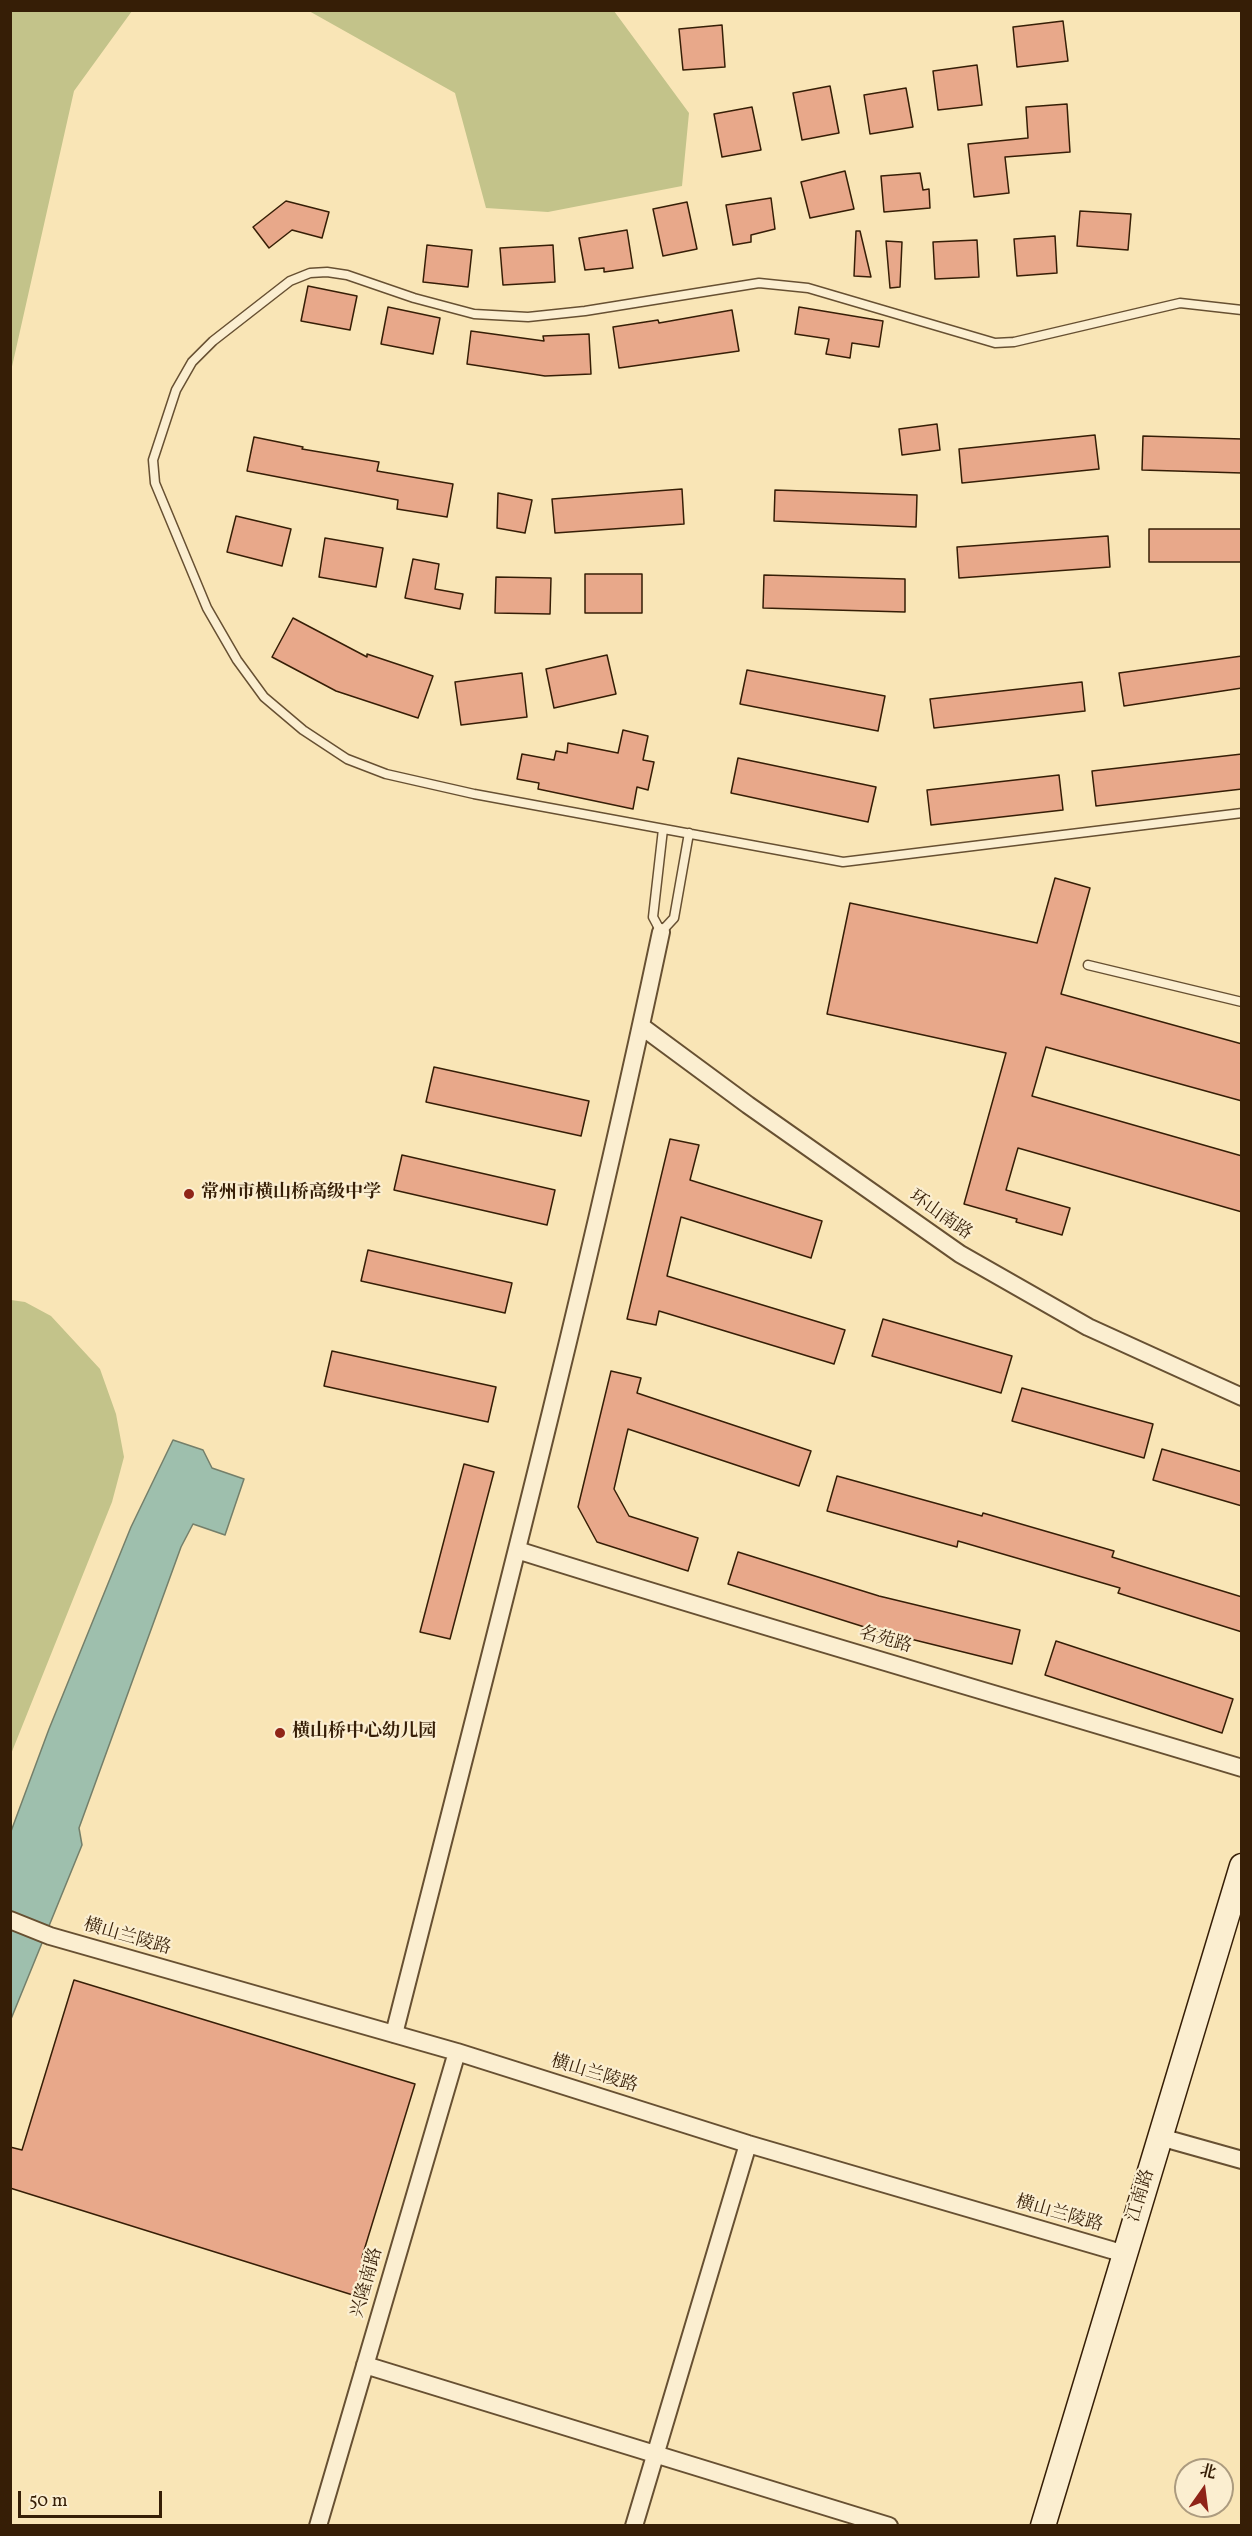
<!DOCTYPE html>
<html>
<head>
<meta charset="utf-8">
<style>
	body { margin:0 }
	#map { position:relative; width:1252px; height:2536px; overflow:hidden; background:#f9e5b6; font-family:Vollkorn,"Noto Serif SC",serif }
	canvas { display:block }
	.frame { position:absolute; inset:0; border:12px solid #361e06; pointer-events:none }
	.north { position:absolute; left:1174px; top:2458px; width:60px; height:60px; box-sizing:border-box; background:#fbeed0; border:2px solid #ac9b7f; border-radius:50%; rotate:14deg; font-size:16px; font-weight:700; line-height:24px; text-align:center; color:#361e06 }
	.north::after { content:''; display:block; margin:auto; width:21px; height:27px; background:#8f2418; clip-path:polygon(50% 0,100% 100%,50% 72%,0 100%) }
	.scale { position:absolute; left:18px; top:2491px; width:144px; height:27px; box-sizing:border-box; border:3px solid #361e06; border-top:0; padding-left:8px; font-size:18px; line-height:21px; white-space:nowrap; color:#361e06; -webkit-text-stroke:4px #fbeed0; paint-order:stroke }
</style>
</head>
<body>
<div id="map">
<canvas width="1252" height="2536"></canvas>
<div class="frame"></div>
<div class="north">北</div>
<div class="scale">50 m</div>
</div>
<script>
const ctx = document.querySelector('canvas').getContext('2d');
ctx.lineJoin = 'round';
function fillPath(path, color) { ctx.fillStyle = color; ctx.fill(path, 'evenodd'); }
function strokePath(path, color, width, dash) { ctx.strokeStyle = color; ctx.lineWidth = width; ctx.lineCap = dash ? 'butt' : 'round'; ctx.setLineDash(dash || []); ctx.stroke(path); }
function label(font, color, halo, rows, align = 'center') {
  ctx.font = font + ' Vollkorn,"Noto Serif SC",serif'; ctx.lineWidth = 4.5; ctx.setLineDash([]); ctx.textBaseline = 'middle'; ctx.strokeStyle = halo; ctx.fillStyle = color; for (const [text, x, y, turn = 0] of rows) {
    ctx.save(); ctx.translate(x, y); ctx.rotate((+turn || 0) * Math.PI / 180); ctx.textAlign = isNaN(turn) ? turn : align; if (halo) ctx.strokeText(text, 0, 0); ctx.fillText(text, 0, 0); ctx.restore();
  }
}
fillPath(new Path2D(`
	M11,10L132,11L74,91L11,371Z
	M309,11H614L689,113L682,186L548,212L486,208L455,93Z
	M11,1300L25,1302L51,1316L100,1369L116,1414L124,1457L112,1502L11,1754Z`), '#c3c38a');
const water = new Path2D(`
	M173,1440L203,1450L212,1468L244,1479L225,1535L193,1524L181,1547L79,1828L82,1845L11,2019L10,1834L49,1729L131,1527Z`);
fillPath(water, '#9ebfad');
strokePath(water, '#747f6a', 1.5);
const building = new Path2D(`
	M1063,21L1068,61L1017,67L1013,27Z
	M722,25L725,67L683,70L679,29Z
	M977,65L982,105L938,110L933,71Z
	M830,86L839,133L802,140L793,93Z
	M906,88L913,127L870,134L864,95Z
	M1067,104L1070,152L1005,157L1009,193L974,197L968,144L1028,138L1026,107Z
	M752,107L761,150L722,157L714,114Z
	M845,171L854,209L810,218L801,182Z
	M920,173L923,190L929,189L930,208L884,212L881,176Z
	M771,198L775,229L751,235V242L733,245L726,205Z
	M286,201L329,212L322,238L292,230L269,248L253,227Z
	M687,202L697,249L663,256L653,209Z
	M1080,211L1131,214L1128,250L1077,246Z
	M627,230L633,268L604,272V268L585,270L579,238Z
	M856,231H860L871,277L854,276Z
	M1055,236L1057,273L1017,276L1014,239Z
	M977,240L979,277L935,279L933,242Z
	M886,241L902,242L900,287L890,288Z
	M427,245L472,250L468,287L423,282Z
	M553,245L555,282L503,285L500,248Z
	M308,286L357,296L350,330L301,321Z
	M388,307L440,318L433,354L381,344Z
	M799,307L883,321L879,347L852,343L850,358L826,354L829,339L795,334Z
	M732,310L739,351L619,368L613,327L658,320L659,323Z
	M471,331L544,341L543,336L589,334L591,374L545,376L467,364Z
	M937,424L940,450L902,455L899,429Z
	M1095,435L1099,469L962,483L959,449Z
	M1143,436L1242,439V473L1142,470Z
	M254,437L303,447L302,449L379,462L377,471L453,484L447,517L397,509L398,500L247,471Z
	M682,489L684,524L555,533L552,499Z
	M775,490L917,495L916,527L774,521Z
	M498,493L532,500L525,533L497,528Z
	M236,516L291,529L282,566L227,552Z
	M1149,529H1242V562H1149Z
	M1108,536L1110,567L959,578L957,547Z
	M325,538L383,548L376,587L319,577Z
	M413,559L439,564L435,589L463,594L460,609L405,598Z
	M585,574H642V613H585Z
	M764,575L905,579V612L763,608Z
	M496,577L551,578L550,614L495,613Z
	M293,618L367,657V654L433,676L418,718L336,691L272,657Z
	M607,655L616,694L554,708L546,669Z
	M1242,656V688L1124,706L1119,673Z
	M747,670L885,696L878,731L740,704Z
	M522,673L527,717L461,725L455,682Z
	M1082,682L1085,711L934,728L930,699Z
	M623,730L648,736L643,760L654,762L648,790L637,787L633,809L538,789L539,783L517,779L522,754L554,760L556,751L567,753L568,743L618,753Z
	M1242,754V789L1096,806L1092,771Z
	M738,758L876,787L868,822L731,793Z
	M1059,775L1063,810L931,825L927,790Z
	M1055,878L1090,888L1061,994L1242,1044V1101L1046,1047L1032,1096L1242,1156V1212L1018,1148L1006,1190L1070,1208L1062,1235L1016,1222L1017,1219L964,1204L1006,1053L827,1014L850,903L1037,943Z
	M434,1067L589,1101L581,1136L426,1102Z
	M670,1139L699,1145L690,1180L822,1221L811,1258L681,1217L667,1276L845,1330L834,1364L659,1311L656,1325L627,1319Z
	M402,1155L555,1190L547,1225L394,1190Z
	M368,1250L512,1283L505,1313L361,1281Z
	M883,1319L1012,1356L1001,1393L872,1356Z
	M332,1351L496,1387L488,1422L324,1386Z
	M611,1371L641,1378L637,1393L811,1451L799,1486L628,1429L614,1489L629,1516L698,1538L688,1571L597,1542L578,1507Z
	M1022,1388L1153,1424L1144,1458L1012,1421Z
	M1162,1449L1242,1472V1506L1153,1480Z
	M464,1464L494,1472L450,1639L420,1632Z
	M837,1476L982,1516L983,1513L1114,1551L1112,1557L1242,1597V1632L1118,1593L1120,1588L958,1541L957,1547L827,1511Z
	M738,1552L879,1596L1020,1630L1012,1664L874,1630L728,1584Z
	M1056,1641L1233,1699L1222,1733L1045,1675Z
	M74,1980L415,2084L362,2257L368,2259L356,2296L10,2188V2147L22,2150Z`);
fillPath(building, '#e8a88a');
strokePath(building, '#361e06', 1.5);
const service = new Path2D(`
	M1242,310L1180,303L1014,342L995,343L808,288L759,283L585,311L528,317L474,314L414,298L347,275L327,272L310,273L290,281L213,341L192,362L176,390L153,460L155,483L207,608L237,660L264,697L303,730L347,759L386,774L474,794L843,862L1242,813
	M663,829L653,917L661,932L674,918L689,833
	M1088,965L1242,1002`);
const minor = new Path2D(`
	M641,1026L748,1105L960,1254L1088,1327L1242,1397
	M517,1550C758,1626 1000,1695 1242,1768
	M10,1920L50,1936L457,2052L748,2144L1125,2254
	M394,2034C487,1668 583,1302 661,932
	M1160,2137L1242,2160
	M365,2365L889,2526
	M318,2526L457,2052
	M634,2526L748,2144`);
const secondary = new Path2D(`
	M1043,2526L1242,1866`);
strokePath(service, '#675032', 11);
strokePath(minor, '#675032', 20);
strokePath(secondary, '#361e06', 27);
strokePath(service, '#fbeed0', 8);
strokePath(minor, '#fbeed0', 16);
strokePath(secondary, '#fbeed0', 24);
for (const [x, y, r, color] of [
	[189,1194,6,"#8f2418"],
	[280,1733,6,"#8f2418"]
]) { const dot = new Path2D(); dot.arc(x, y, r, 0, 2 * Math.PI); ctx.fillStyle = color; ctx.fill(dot); strokePath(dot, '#fbeed0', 2); }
label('bold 18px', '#361e06', '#fbeed0', [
	["常州市横山桥高级中学",201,1194],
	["横山桥中心幼儿园",292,1733]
], 'left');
label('18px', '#361e06', '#fbeed0', [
	["环山南路",940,1216,35],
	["名苑路",885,1641,16],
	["横山兰陵路",127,1938,16],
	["横山兰陵路",594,2075,17],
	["江南路",1142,2196,-73],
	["横山兰陵路",1059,2215,16],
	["兴隆南路",368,2283,-74]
]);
</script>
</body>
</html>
